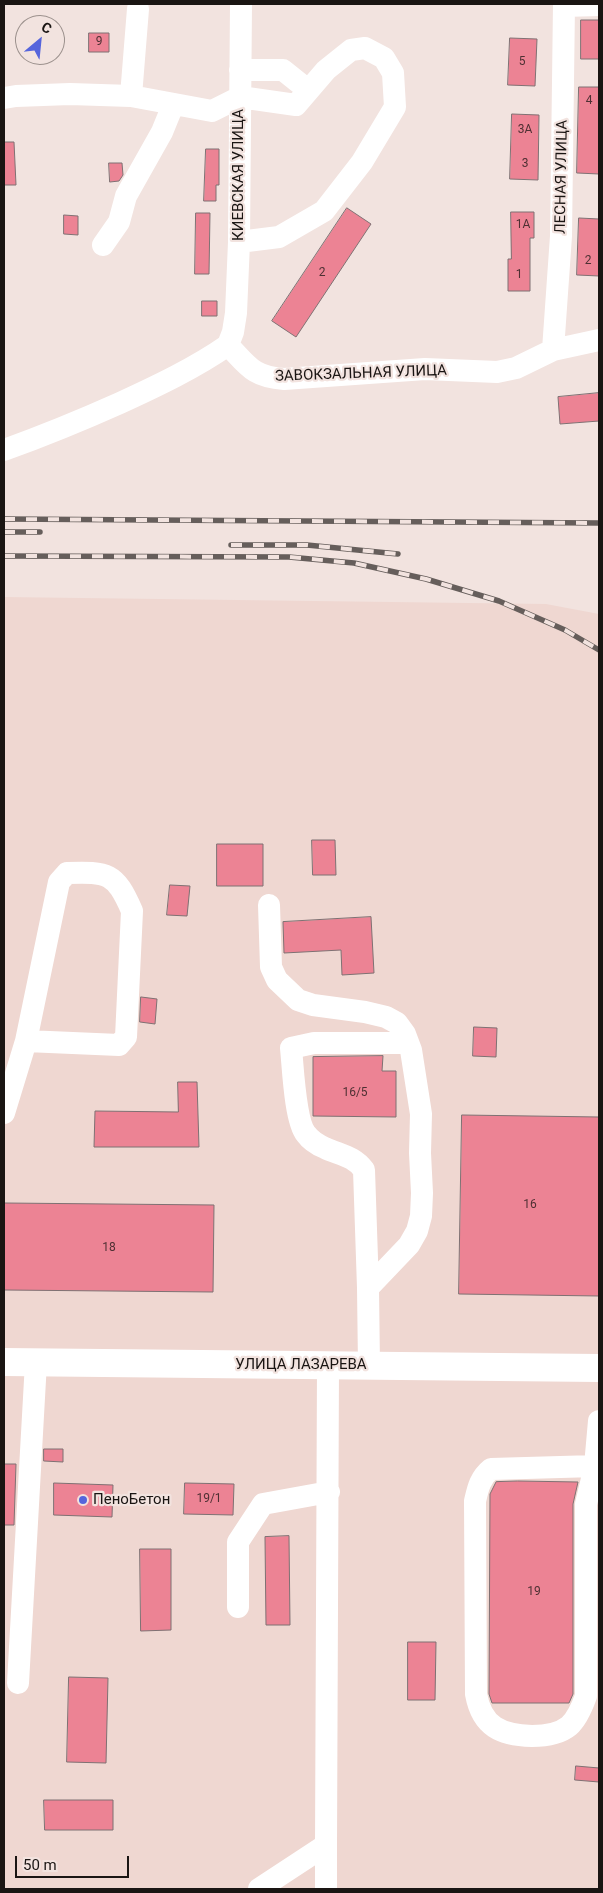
<!DOCTYPE html>
<html>
<head>
<meta charset="utf-8">
<style>
	body { margin:0 }
	#map { position:relative; width:603px; height:1893px; overflow:hidden; background:#f2e3df; font-family:Roboto,sans-serif }
	canvas { display:block }
	.frame { position:absolute; inset:0; border:5px solid #1a1513; pointer-events:none }
	.north { position:absolute; left:15px; top:15px; width:50px; height:50px; box-sizing:border-box; background:#f2e3df; border:1px solid #9c918d; border-radius:50%; rotate:28deg; font-size:14px; font-weight:700; line-height:20px; text-align:center; color:#1a1513 }
	.north::after { content:''; display:block; margin:auto; width:18px; height:22px; background:#5665dc; clip-path:polygon(50% 0,100% 100%,50% 72%,0 100%) }
	.scale { position:absolute; left:15px; top:1856px; width:114px; height:22px; box-sizing:border-box; border:2px solid #1a1513; border-top:0; padding-left:6px; font-size:15px; line-height:18px; white-space:nowrap; color:#1a1513; -webkit-text-stroke:4px #f2e3df; paint-order:stroke }
</style>
</head>
<body>
<div id="map">
<canvas width="603" height="1893"></canvas>
<div class="frame"></div>
<div class="north">С</div>
<div class="scale">50 m</div>
</div>
<script>
const ctx = document.querySelector('canvas').getContext('2d');
ctx.lineJoin = 'round';
function fillPath(path, color) { ctx.fillStyle = color; ctx.fill(path, 'evenodd'); }
function strokePath(path, color, width, dash) { ctx.strokeStyle = color; ctx.lineWidth = width; ctx.lineCap = dash ? 'butt' : 'round'; ctx.setLineDash(dash || []); ctx.stroke(path); }
function label(font, color, halo, rows, align = 'center') {
  ctx.font = font + ' Roboto,sans-serif'; ctx.lineWidth = 4.5; ctx.setLineDash([]); ctx.textBaseline = 'middle'; ctx.strokeStyle = halo; ctx.fillStyle = color; for (const [text, x, y, turn = 0] of rows) {
    ctx.save(); ctx.translate(x, y); ctx.rotate((+turn || 0) * Math.PI / 180); ctx.textAlign = isNaN(turn) ? turn : align; if (halo) ctx.strokeText(text, 0, 0); ctx.fillText(text, 0, 0); ctx.restore();
  }
}
fillPath(new Path2D(`
	M4,597L546,604L599,614V1889H4Z`), '#efd7d1');
const building = new Path2D(`
	M581,20H599V59H581Z
	M89,33H109V52H89Z
	M510,38L537,39L535,86L508,85Z
	M579,87H599V174L577,173Z
	M512,114L539,115L538,180L510,179Z
	M4,142H14L16,185H4Z
	M206,149H219V185H216V201H204Z
	M109,163H122L123,175L119,181L110,182Z
	M347,208L371,224L296,337L272,321Z
	M511,212H534V238H530V291H508V259H511Z
	M196,213H210L209,274H195Z
	M64,215L78,216V235L64,234Z
	M579,218L599,219V276L577,275Z
	M202,301H217V316H202Z
	M599,393V421L560,424L558,397Z
	M312,840H335L336,875H313Z
	M217,844H263V886H217Z
	M170,885L190,886L187,916L167,915Z
	M371,917L374,973L342,975L341,950L284,953L283,922Z
	M141,997L157,999L155,1024L140,1022Z
	M474,1027L497,1028L496,1057L473,1056Z
	M383,1056L382,1071H396V1117L313,1116V1057Z
	M178,1082H197L199,1147H94L95,1111L178,1112Z
	M462,1115L599,1117V1296L459,1294Z
	M4,1203L214,1205L213,1292L4,1290Z
	M44,1449H63V1462L44,1461Z
	M4,1464H16L14,1525H4Z
	M518,1481L578,1482L573,1504V1694L569,1703H492L489,1694L490,1494L496,1482Z
	M54,1483L113,1485L112,1517L54,1515Z
	M185,1483L234,1484L233,1515L184,1514Z
	M289,1536L290,1625H266L265,1537Z
	M140,1549H171V1630L141,1631Z
	M408,1642H436L435,1700H408Z
	M69,1677L108,1678L106,1763L67,1762Z
	M576,1766L599,1768V1782L575,1780Z
	M44,1800H113V1830H45Z`);
fillPath(building, '#ec8394');
strokePath(building, '#7f7173', 1);
strokePath(new Path2D(`
	M564,6L599,5
	M240,70H283L308,90
	M131,96L138,9
	M4,98L16,96L70,94L131,96L212,111L240,97L296,105L326,70L351,50L365,48L384,58L393,73L395,107L362,162L324,211L279,237L239,242
	M103,245L119,222L126,196L162,132L173,105
	M228,345C248,366 253,377 284,379L425,369L497,372L516,368L553,350L599,340
	M228,345L233,332L236,313L239,242L241,4
	M553,350L561,236L564,4
	M4,450C43,436 82,420 120,403C157,386 195,368 228,345
	M269,905L271,967L277,980L298,1000L313,1005L365,1012L386,1017L397,1023L405,1034L411,1050L421,1114L420,1153L422,1193L421,1216L417,1231L409,1245L368,1288L369,1366
	M4,1113L26,1041L59,882L67,873C108,872 115,872 132,911L126,1037L119,1045L26,1041
	M368,1288L364,1170C354,1156 340,1155 325,1148C318,1145 311,1141 306,1134C295,1121 293,1067 291,1048L314,1043H408
	M595,1466L491,1469C480,1478 478,1488 475,1501L476,1694C482,1727 501,1735 532,1736C544,1736 558,1735 569,1726C577,1719 582,1707 586,1696V1504L595,1466L599,1421
	M238,1607V1542L263,1504L329,1492
	M18,1683L36,1362
	M326,1845V1889
	M259,1889L326,1845L328,1366`), '#fff', 22);
strokePath(new Path2D(`
	M4,1362L599,1368`), '#fff', 28);
const rail = new Path2D(`
	M4,519L599,523
	M4,532H40
	M231,545H307L398,554
	M4,556L289,557L354,563L426,579L499,601L565,630L599,650`);
strokePath(rail, '#665e5b', 5.5);
strokePath(rail, '#f2e3df', 4, [11]);
for (const [x, y, r, color] of [
	[83,1500,5,"#5665dc"]
]) { const dot = new Path2D(); dot.arc(x, y, r, 0, 2 * Math.PI); ctx.fillStyle = color; ctx.fill(dot); strokePath(dot, '#f2e3df', 2); }
label('12px', '#4e3033', null, [
	["9",99,42],
	["5",522,62],
	["4",589,101],
	["3А",525,130],
	["3",525,164],
	["1А",523,225],
	["2",588,261],
	["2",322,273],
	["1",519,275],
	["16/5",355,1093],
	["16",530,1205],
	["18",109,1248],
	["19/1",209,1499],
	["19",534,1592]
]);
label('15px', '#1a1513', '#f2e3df', [
	["КИЕВСКАЯ УЛИЦА",239,175,-90],
	["ЛЕСНАЯ УЛИЦА",562,177,-89],
	["ЗАВОКЗАЛЬНАЯ УЛИЦА",361,374,-2],
	["УЛИЦА ЛАЗАРЕВА",301,1365]
]);
label('15px', '#1a1513', '#f2e3df', [
	["ПеноБетон",93,1500]
], 'left');
</script>
</body>
</html>
